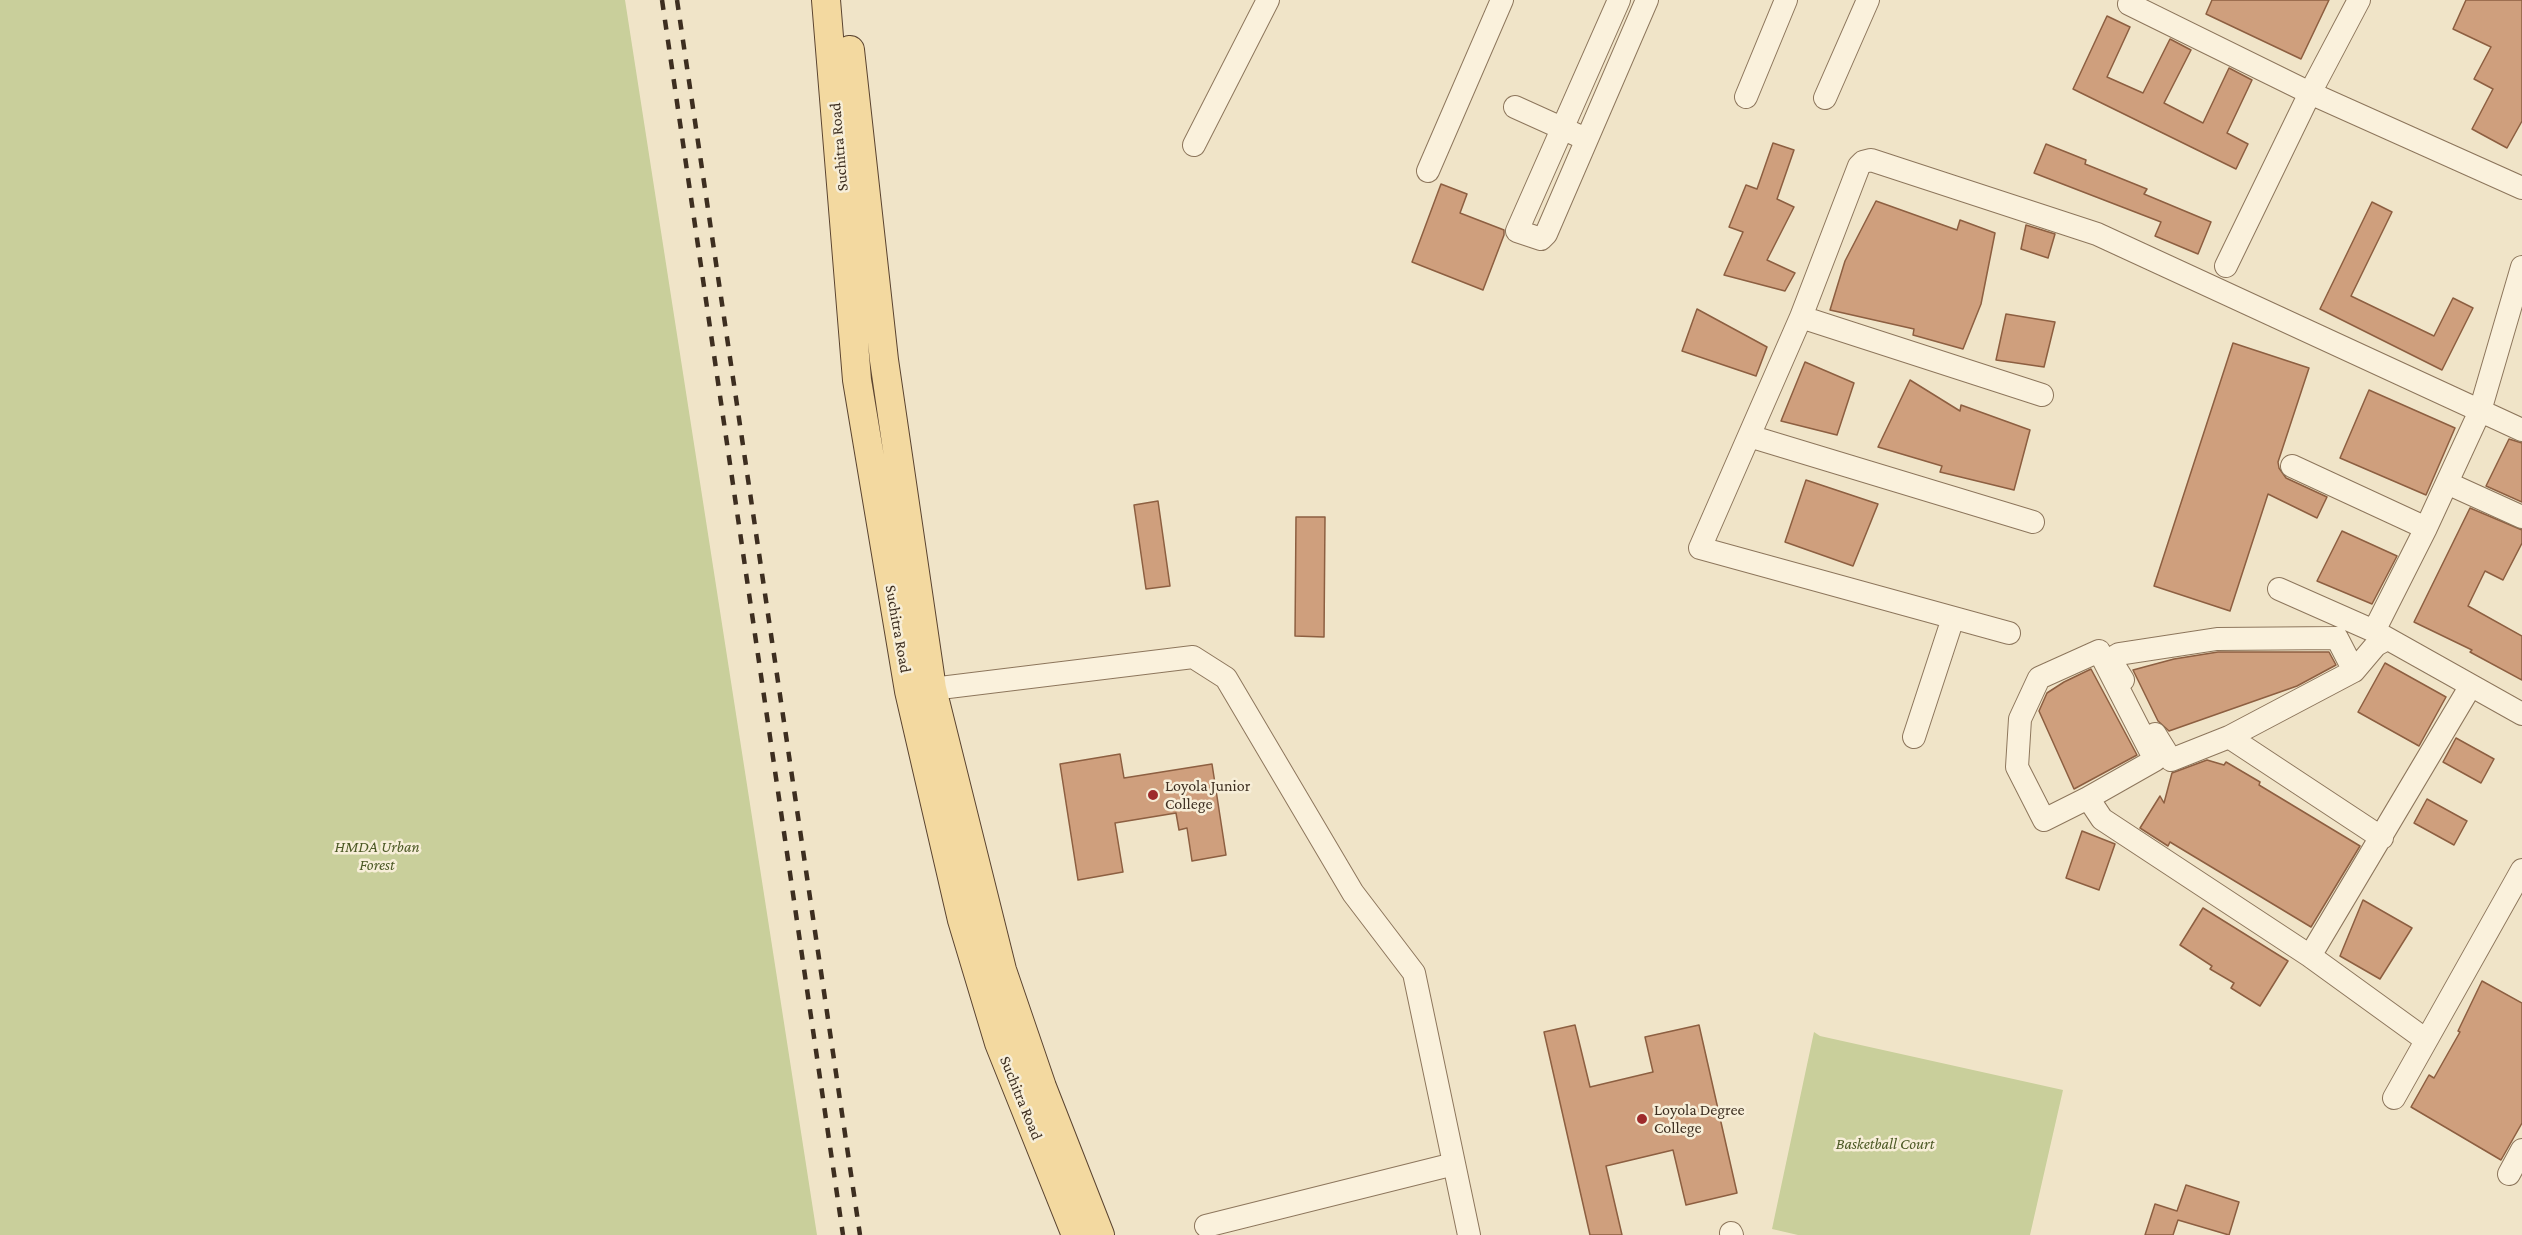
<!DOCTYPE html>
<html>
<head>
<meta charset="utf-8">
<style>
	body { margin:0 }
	canvas { display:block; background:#f0e4c8 }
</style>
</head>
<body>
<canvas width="2522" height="1235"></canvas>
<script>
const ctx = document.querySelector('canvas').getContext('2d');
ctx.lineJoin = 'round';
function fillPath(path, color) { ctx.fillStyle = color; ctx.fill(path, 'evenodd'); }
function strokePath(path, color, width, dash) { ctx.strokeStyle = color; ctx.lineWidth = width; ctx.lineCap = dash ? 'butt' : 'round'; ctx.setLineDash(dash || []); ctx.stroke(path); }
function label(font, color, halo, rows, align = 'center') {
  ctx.font = font + ' "Crimson Pro",serif'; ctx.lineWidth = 5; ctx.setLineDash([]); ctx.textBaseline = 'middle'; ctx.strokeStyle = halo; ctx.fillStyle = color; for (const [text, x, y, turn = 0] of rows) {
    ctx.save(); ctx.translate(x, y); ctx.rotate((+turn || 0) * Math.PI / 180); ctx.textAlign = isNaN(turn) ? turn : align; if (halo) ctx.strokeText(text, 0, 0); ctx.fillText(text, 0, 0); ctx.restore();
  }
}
fillPath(new Path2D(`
	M0,0H625L817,1235H0Z
	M1814,1032L1820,1036L2063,1090L2030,1235H1798L1772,1229Z`), '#c9cf9b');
const building = new Path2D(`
	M2212,0H2329L2301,59L2206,14Z
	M2466,0H2522V121L2507,148L2472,129L2493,89L2474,79L2491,47L2453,29Z
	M2107,16L2130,27L2107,77L2143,93L2170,39L2191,50L2164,103L2203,123L2229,68L2252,80L2227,133L2248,144L2236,169L2073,89Z
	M1773,143L1794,150L1777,199L1794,207L1767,260L1795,273L1785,291L1724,275L1743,232L1729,227L1746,185L1757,189Z
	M2046,144L2086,160L2085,164L2147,189L2144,194L2211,222L2198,254L2155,236L2161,222L2034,173Z
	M1441,184L1467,194L1460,213L1504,230V235L1483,290L1412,262Z
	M1876,201L1957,230L1960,220L1995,233L1981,304L1963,349L1913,335L1914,329L1830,310L1845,261Z
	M2372,202L2392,212L2351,296L2434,336L2453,298L2473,308L2442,370L2320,309Z
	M2026,225L2055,234L2048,258L2021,249Z
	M1697,309L1767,347L1756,376L1682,351Z
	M2006,314L2055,322L2044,367L1996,360Z
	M2233,343L2309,368L2278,462L2279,468L2286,478L2327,497L2317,518L2268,494L2230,611L2154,586Z
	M1805,362L1854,383L1837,435L1781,421Z
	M1910,380L1960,411L1961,405L2030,430L2014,490L1940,472L1942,466L1878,447Z
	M2369,390L2455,428L2426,495L2340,458Z
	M2509,439L2522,443V502L2486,486Z
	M1806,480L1878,504L1853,566L1785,542Z
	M1158,501L1170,586L1146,589L1134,505Z
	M2470,508L2522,530V543L2503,580L2485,571L2468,606L2522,636V680L2470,652L2472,650L2414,622Z
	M1296,517H1325L1324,637L1295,636Z
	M2342,531L2397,556L2372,604L2317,581Z
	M2218,652H2329L2336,665L2297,686L2169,731L2158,721L2133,670L2174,659Z
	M2385,663L2446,697L2419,746L2358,712Z
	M2091,669L2137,755L2074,789L2039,711L2047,693L2064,682Z
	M2456,738L2494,759L2481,783L2443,762Z
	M1120,754L1124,778L1212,764L1226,855L1192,861L1187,828L1179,830L1176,813L1115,823L1123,872L1078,880L1060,764Z
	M2207,760L2224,765L2226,762L2260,782L2259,785L2360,846L2311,927L2170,842L2168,846L2140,828L2160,796L2164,803L2172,773Z
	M2427,799L2467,821L2454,845L2414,823Z
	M2082,831L2115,844L2099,890L2066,878Z
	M2363,900L2412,928L2380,979L2340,956Z
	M2203,908L2288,961L2260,1006L2231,988L2234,983L2210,969L2212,966L2180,945Z
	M2482,981L2522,1003V1123L2501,1160L2411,1107L2429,1075L2434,1078L2460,1032L2458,1031Z
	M1575,1025L1590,1087L1653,1072L1645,1037L1699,1025L1737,1193L1686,1205L1673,1150L1606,1166L1622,1235H1590L1544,1032Z
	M2186,1185L2239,1202L2229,1235L2178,1220L2173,1235H2145L2155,1204L2177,1211Z`);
fillPath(building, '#cf9f7d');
strokePath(building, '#8d5f41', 1.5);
const minor = new Path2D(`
	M1619,0L1517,231L1541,239L1546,234L1647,0
	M2129,4L2310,93L2522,188
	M1746,97L1786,0
	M1825,98L1868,0
	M1515,107L1577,135
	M1194,145L1268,0
	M1428,171L1502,0
	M2226,266L2310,93L2359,0
	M1801,317L2042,395
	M1749,436L2033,522
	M2292,466L2426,528
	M2447,483L2522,517
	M2279,589L2374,631L2522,714
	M2374,631L2426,528L2480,411L2522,267
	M2009,633L1700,548L1801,317L1859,166L1863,162L1871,160L2097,234L2522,430
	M2123,680L2112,662L2114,657L2119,654L2217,639L2337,638L2354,671
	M932,689L1193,657L1226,678L1353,893L1414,973L1469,1235
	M2155,734L2171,760L2229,737L2354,671L2376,645L2387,639
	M1914,737L1953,618
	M2229,737L2382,838
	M2088,798L2044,820L2017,767L2020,719L2039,678L2099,651L2155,760L2088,798L2102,819L2310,956L2426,1040
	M2310,956L2470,687
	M2394,1098L2522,870
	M2509,1174L2522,1150
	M1206,1226L1454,1164
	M1731,1233L1732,1235`);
const major = new Path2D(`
	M826,0L857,380L909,691L962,920L999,1043L1076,1235
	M850,50L884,360L932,689L1002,970L1042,1087L1100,1235`);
strokePath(minor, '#8d765c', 24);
strokePath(major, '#5b4430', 30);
strokePath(minor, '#faf1dc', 22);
strokePath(major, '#f3d9a0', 28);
strokePath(new Path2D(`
	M662,0L843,1235
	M677,0L860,1235`), '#3d2e20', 4.5, [10, 10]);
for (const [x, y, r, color] of [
	[1153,795,6,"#9e2a2b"],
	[1642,1119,6,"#9e2a2b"]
]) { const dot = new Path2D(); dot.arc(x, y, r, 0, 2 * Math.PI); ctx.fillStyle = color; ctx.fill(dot); strokePath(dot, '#f7eed8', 2); }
label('16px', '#3d2e20', '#f7eed8', [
	["Suchitra Road",839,147,-95],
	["Suchitra Road",898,629,80],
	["Suchitra Road",1021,1098,68]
]);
label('16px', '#3d2e20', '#f7eed8', [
	["Loyola Junior",1165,786],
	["College",1165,804],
	["Loyola Degree",1654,1110],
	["College",1654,1128]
], 'left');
label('italic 16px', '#4d5a26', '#f7eed8', [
	["HMDA Urban",377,847],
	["Forest",377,865],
	["Basketball Court",1885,1144]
]);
</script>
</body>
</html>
